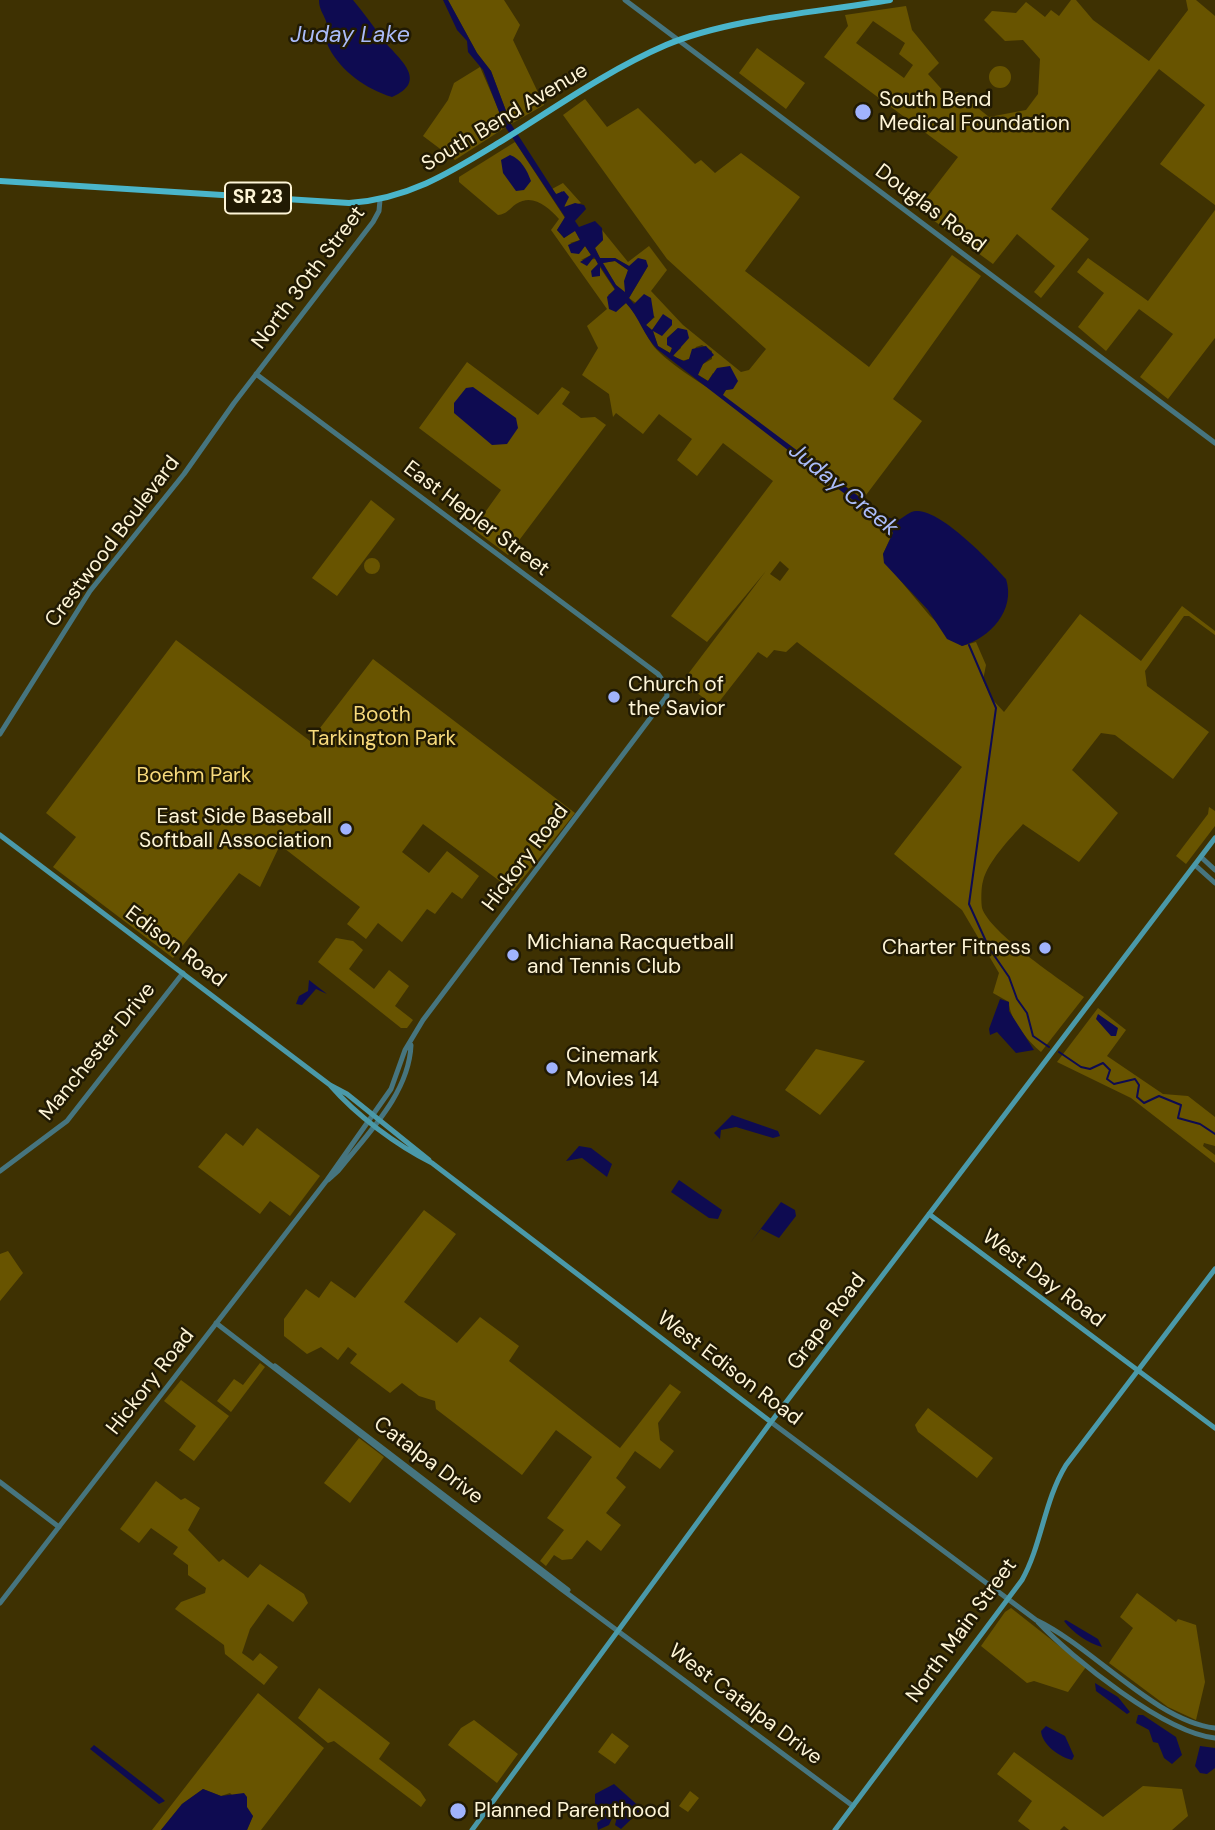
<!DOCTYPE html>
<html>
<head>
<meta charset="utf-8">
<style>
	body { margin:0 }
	canvas { display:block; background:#3e3102 }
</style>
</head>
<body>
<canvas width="1215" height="1830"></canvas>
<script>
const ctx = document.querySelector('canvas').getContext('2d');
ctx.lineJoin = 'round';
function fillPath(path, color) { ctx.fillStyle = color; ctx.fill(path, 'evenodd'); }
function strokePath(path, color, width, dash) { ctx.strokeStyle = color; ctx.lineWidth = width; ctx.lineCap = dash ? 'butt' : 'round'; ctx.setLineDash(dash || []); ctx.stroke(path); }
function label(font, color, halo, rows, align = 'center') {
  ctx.font = font + ' "DM Sans",sans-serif'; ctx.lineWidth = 5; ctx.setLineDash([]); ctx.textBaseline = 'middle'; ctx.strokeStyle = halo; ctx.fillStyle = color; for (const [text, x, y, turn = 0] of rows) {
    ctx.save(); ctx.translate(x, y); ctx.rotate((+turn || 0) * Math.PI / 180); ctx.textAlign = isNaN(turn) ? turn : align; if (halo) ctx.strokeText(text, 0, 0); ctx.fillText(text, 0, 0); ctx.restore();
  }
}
fillPath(new Path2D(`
	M448,0H504L520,25L513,40L544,105L511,124L491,71L477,53Z
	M1071,0H1076L1093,20L1149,61L1188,10L1186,0H1196L1215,16V205L1160,164L1205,105L1159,69L1051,209L1089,239L1041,298L1034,292L1055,266L1017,234L993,264L918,209L958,157L824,57L848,26L845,15L906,6L912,30L939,63L928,74L946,94L958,92L989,117L1026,110L1038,94L1040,59L1023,40L1005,41L984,20L992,11L1016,13L1026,2L1045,17L1051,10L1059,16ZM873,21L905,43L899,54L913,65L904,78L856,43Z
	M757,48L805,83L786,109L739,73Z
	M989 77a11 11 0 1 1 22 0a11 11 0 1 1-22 0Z
	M480,67L506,127L455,160L423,136L448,100L454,83Z
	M585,99L607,127L638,108L695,164L701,160L715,173L741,153L800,197L745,271L869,367L952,255L981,276L893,399L922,421L863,499L833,477L890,528L893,532L883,554L889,567L930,616L962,646L976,642L986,665L983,680L992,699L1004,712L1080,614L1141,661L1182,606L1215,631V635L1189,616H1184L1145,671L1147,686L1209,732L1173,779L1115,735L1101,733L1072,770L1118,813L1079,862L1023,824C1010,839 988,861 983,881C981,887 981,902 982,908C990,933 1061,980 1084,997L1041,1052C1028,1041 1009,1019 1009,1002L993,993L999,973L962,910L894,854L962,767L797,642L786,652L774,650L767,658L758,652L715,707L696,692L676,690L766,571L707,642L671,616L773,481L723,443L697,476L677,460L692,439L659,414L643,434L616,413L613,417L609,394L582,375L598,348L587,326L607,309L551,230L559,219C548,207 533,193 516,204C509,209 507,214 498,215L459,182V177L515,142L565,218L557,230L564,238L575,230L580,240L570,243L581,251L585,246L591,255L581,260L596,259L598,264L591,271L599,266L615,290L608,295L620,308L626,303C638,315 643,330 652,344C660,357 709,391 722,394L726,390L733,389L713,373L708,381L697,374L703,364L712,359V351L702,345L696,347L689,359L681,361L673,355L681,348L678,328L667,338L672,348L670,353L658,346L653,331L661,318L652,330L646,325L655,317L629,298L648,266H629L615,258H600L595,248L603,240L602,230L628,262L649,246L667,270L651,291L683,325L741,372L749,370L766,349L667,259L563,115ZM780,561L789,569L780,581L770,574Z
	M563,183L581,203L565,208L562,191L557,195L552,189Z
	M1215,210V338L1168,399L1140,377L1173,334L1139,309L1106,351L1078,327L1104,293L1077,272L1088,258L1148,301Z
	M615,261L628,270L625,293L616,285L602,263Z
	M467,362L538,415L562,387L570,392L562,404L581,418L595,417L606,425L508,555L473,529L501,490L419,428Z
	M371,500L395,519L337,596L312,578Z
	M364 566a8 8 0 1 1 16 0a8 8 0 1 1-16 0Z
	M176,640L310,741L373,659L575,813L513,891L423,824L402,852L429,873L447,851L479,876L462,899L452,892L435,914L427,909L402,942L378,923L366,939L347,924L360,907L280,845L260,887L239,873L173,958L53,867L76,837L46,813Z
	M1209,807L1215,811V826L1186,864L1176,856L1208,814Z
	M336,938L353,941L363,950L349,969L374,989L389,970L409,986L395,1006L413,1020L407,1028H401L318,962Z
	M1098,1008L1126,1030L1107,1056L1163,1094L1188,1096L1215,1117V1146L1204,1143L1203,1146L1215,1155V1163L1131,1098L1057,1062Z
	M816,1049L865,1061L820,1115L785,1090Z
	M257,1128L320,1176L290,1216L270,1201L260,1214L198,1167L226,1133L243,1146Z
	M424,1210L456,1234L404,1302L457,1343L480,1317L519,1346L509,1361L620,1448L670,1384L681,1392L658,1423L660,1440L674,1451L660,1469L635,1451L616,1478L626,1487L606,1513L621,1525L601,1551L587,1540L572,1559L562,1560L554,1555L546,1566L540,1561L564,1530L547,1518L592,1457L556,1430L522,1475L436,1409L435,1401L419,1396L402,1383L390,1393L350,1363L357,1354L348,1347L338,1360L321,1347L307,1354L284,1336V1319L306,1289L319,1298L331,1281L355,1298Z
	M8,1251L23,1273L0,1301V1254Z
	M260,1363L265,1367L231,1412L217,1401L234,1379L243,1385Z
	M181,1380L229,1416L194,1461L179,1450L196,1426L164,1401Z
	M928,1408L993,1458L977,1478L918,1432L915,1425Z
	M359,1438L384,1457L350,1503L324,1483Z
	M156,1481L181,1500L185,1498L200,1508L188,1530L219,1562L223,1559L248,1578L260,1564L304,1594L308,1603L293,1622L268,1604L250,1629L242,1653L253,1661L260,1653L278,1667L264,1685L225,1654L224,1645L175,1609L181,1602L205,1593L206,1588L188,1575V1565L173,1554L178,1547L151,1528L139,1543L120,1529Z
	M1137,1593L1176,1622L1178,1619L1196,1625L1205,1682L1196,1720L1168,1707L1109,1663L1133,1628L1120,1617Z
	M1011,1608L1086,1667L1068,1692L1034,1681L1027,1683L981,1646L1005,1612Z
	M319,1688L390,1743L379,1759L420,1791L426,1800L421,1807L334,1741L328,1743L298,1718Z
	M258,1693L324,1748L261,1830H247L253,1816L230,1793L221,1796L203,1789L182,1804L161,1830H152Z
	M474,1720L518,1754L497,1783L448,1745L461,1728Z
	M612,1733L629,1746L615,1764L598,1752Z
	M1014,1752L1103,1817L1143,1786L1182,1789L1188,1816L1172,1830H1069L1064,1826L1060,1830H1030L1018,1821L1032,1801L997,1774Z
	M690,1791L699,1798L688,1812L679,1806Z`), '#685400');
fillPath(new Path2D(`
	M319,0H353C364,13 374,27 384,41C398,58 430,81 392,97C366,89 342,72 329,48C324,39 329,30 326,21C323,13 319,9 319,0Z
	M443,0H448L477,53L491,71L511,124L556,194L564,191L569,197L564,207L575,203L584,205L586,209L575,221L579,227L595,221L602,228L603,240L595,248L600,258H615L629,266L638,258L646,260L648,266L629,298L634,304L644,294L651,298L654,317L646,325L652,330L663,314L672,320V325L662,336L653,331L658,346L670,353L672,348L667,345V338L678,328L687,330L689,338L673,356L684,361L689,359L692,349L706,346L714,355L703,364L698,375L708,381L717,368L730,366L738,381L733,389L726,390L723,395L886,517L898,520C905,517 910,510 918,511C943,512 990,561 1006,579C1016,610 990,638 962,646L947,639L928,610L884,563L883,554L893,533L889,528L657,349C644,336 639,317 626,303L616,312L609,309L607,297L615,289L600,266V276L592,277L591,271L598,264L594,257L587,266L580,262L591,255L585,246L579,254L571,253L568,245L580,240L575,231L564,238L557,230L565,217L504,125L483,70L468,52L467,41L457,30ZM615,261L628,270L624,281L625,292L616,285L603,263Z
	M510,155C521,159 527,170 531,181L524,190L516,191L503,173L501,160Z
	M473,387L516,418L518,428L507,444L492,445L454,413V403L466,388Z
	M309,980L327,994L316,989L302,1005L296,1004L299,996L308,991Z
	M1000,999L1009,1002V1011L1034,1050L1016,1053L997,1032L990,1035L989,1029Z
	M1098,1014L1118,1028L1116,1036H1111L1096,1019Z
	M732,1115L778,1131L780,1136L773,1138L736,1127L721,1130L720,1139L714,1133Z
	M579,1146L591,1148L612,1164L607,1177L582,1158L566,1161Z
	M679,1180L722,1210L718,1219L709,1218L671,1192Z
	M781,1202L795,1210L796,1216L779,1238L761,1229L750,1243Z
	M1066,1620L1098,1639L1102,1647C1088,1643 1073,1633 1064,1621Z
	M1095,1683L1118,1697L1130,1712L1127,1714L1096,1691Z
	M1138,1715H1143L1176,1737L1182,1755L1172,1764L1164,1758L1158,1743L1153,1742L1149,1730L1136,1723Z
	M1046,1726L1065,1736L1074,1756L1072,1760C1060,1757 1042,1745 1041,1731Z
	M94,1745L162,1798L165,1801L159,1804L90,1749Z
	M1200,1746L1215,1748V1768L1207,1774L1200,1773L1195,1766Z
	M614,1784L642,1809L621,1829L615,1825L617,1817L613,1816L609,1825L598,1830L597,1823L606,1816L604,1810L595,1805V1794Z
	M203,1789L221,1796L244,1793L247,1797V1807L253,1816L247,1830H161L182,1804Z`), '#0e0b51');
strokePath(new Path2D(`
	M969,645L996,708L969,904L989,948L1009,977L1017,999L1027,1013L1033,1036L1049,1047
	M1059,1052L1081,1067L1090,1069L1103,1063L1110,1070L1107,1079L1114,1084L1135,1079L1139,1085L1137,1097L1144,1103L1159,1096L1181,1105L1178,1118L1200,1124L1215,1134`), '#0e0b51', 2);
strokePath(new Path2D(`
	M625,0L1215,443
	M0,734L90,591L184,474L234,403L373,222L379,211L380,200
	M1201,857L1215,870
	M1195,865L1215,883
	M0,1171L67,1121L183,973
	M328,1180L338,1171C367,1134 409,1094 411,1045
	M216,1323L560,1588L853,1806
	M275,1366L568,1590
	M771,1422L1036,1620C1093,1647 1155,1721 1215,1728
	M0,1482L59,1527
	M0,1603L327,1180L391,1089L405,1050L423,1020L667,696L666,685L658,674L256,374
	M1038,1622C1073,1659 1165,1733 1215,1738`), '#46757f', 5);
strokePath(new Path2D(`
	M0,835L330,1085L347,1094L429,1160
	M330,1085C356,1115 396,1145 432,1163L771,1422
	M929,1214L1215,1428
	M472,1830L771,1422L1215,838
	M835,1830L1022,1580C1042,1544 1044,1501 1066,1465L1215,1269`), '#4a99a9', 5);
strokePath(new Path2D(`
	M0,181L349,203C409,199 451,172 500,142C553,109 608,70 666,45C730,18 821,12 890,0`), '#4ab5ca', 6);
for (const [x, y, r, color] of [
	[863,112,9,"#a0b3fd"],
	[614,697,7,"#a0b3fd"],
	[346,829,7,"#a0b3fd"],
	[1045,948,7,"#a0b3fd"],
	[513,955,7,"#a0b3fd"],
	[552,1068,7,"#a0b3fd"],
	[458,1811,9,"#a0b3fd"]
]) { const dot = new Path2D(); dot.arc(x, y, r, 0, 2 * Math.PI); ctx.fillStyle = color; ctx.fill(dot); strokePath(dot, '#211a03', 2.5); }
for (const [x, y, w] of [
	[258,198,66]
]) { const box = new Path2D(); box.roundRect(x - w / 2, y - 15.5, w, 31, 5); ctx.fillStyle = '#211a03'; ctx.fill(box); strokePath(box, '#fef5d7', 2); }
label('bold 19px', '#fef5d7', null, [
	["SR 23",258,198]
]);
label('21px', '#fef5d7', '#211a03', [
	["South Bend",879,100],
	["Medical Foundation",879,124],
	["Church of",628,685],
	["the Savior",628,709],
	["East Side Baseball",332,817,"right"],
	["Softball Association",332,841,"right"],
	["Michiana Racquetball",527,943],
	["and Tennis Club",527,967],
	["Charter Fitness",1031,948,"right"],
	["Cinemark",566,1056],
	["Movies 14",566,1080],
	["Planned Parenthood",474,1811]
], 'left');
label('21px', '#fef5d7', '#211a03', [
	["South Bend Avenue",505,118,-31],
	["Douglas Road",930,209,37],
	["North 30th Street",309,278,-53],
	["East Hepler Street",476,519,37],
	["Crestwood Boulevard",113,542,-53],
	["Hickory Road",526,858,-53],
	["Edison Road",175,947,37],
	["Manchester Drive",98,1052,-51],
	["West Day Road",1043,1279,37],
	["Grape Road",827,1322,-53],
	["West Edison Road",729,1369,37],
	["Hickory Road",151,1382,-52],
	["Catalpa Drive",428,1461,37],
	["North Main Street",962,1631,-54],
	["West Catalpa Drive",745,1705,37]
]);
label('21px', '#f8da7c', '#211a03', [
	["Booth",382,715],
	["Tarkington Park",382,739],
	["Boehm Park",194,776]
]);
label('italic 23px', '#abbcf9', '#211a03', [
	["Juday Lake",350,36],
	["Juday Creek",843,490,39]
]);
</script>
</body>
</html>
